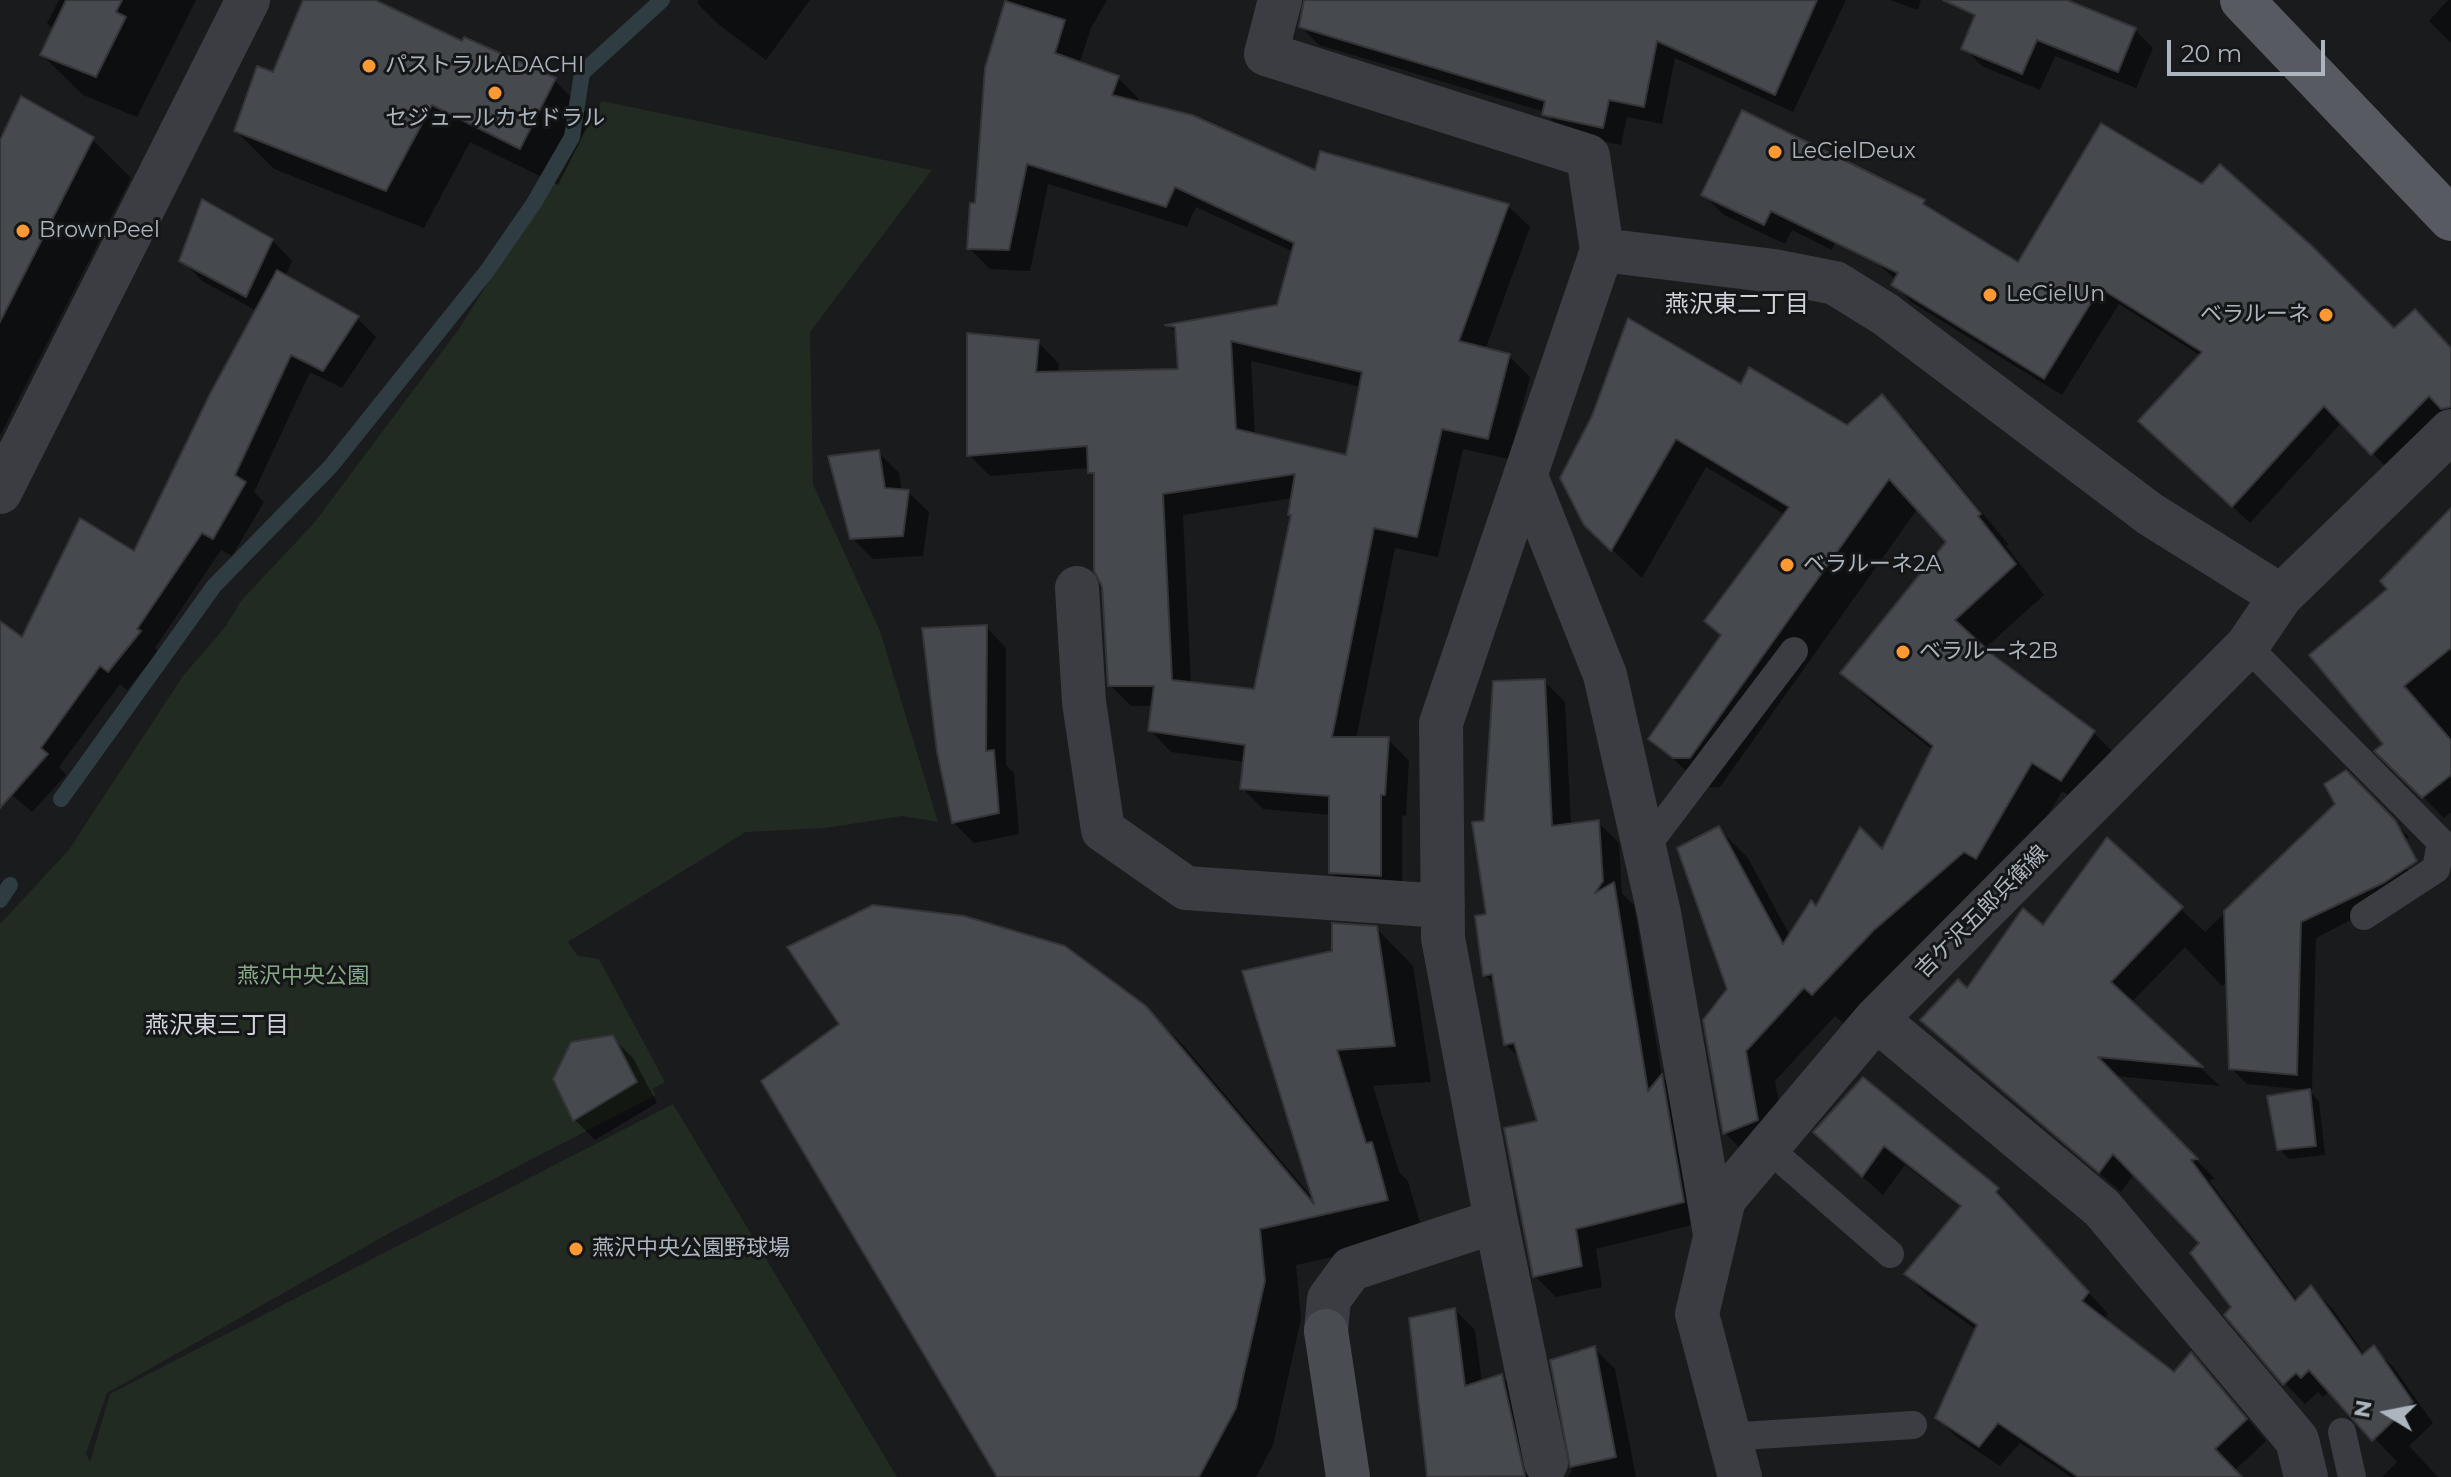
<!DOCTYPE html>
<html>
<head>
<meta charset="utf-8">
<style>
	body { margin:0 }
	#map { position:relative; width:2451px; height:1477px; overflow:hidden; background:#1a1b1d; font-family:Montserrat,sans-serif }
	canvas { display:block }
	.north { position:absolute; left:2347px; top:1373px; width:80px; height:80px; -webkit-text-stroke:6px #151618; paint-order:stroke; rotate:280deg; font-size:22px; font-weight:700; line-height:32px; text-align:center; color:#acb4bd }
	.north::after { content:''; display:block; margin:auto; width:28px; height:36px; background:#acb4bd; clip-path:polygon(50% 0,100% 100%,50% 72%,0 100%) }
	.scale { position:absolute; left:2167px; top:40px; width:158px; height:36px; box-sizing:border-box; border:4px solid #acb4bd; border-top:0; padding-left:10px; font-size:24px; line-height:28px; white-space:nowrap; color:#acb4bd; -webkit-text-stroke:6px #151618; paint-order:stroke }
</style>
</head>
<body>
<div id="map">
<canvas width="2451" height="1477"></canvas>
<div class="north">N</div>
<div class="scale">20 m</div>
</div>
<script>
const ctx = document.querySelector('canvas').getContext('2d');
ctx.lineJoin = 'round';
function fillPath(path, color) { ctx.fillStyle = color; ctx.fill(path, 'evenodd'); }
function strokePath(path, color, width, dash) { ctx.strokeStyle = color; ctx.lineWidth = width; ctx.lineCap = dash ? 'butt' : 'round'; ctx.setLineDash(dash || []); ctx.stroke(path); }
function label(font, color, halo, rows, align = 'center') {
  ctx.font = font + ' Montserrat,"Noto Sans JP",sans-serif'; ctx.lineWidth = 6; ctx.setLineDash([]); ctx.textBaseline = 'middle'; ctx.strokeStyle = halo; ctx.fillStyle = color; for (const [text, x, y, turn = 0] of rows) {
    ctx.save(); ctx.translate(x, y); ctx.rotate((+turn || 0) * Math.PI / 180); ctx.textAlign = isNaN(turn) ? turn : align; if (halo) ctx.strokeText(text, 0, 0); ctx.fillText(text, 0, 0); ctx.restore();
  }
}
fillPath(new Path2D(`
	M602,101L932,170L810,332L813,484L880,631L938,822L902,816L826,828L746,832L568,942L578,956L599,959L665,1082L652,1089L656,1095L393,1231L107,1393L86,1453L90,1462L110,1394L673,1104L897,1477H0V924L68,851L183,676L226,626L241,601L314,523L459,329Z`), '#222b22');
fillPath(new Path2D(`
	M59,0H196L137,117L83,95L42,55L54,30L47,23Z
	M305,0H371L464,44L554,80L592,118L558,185L470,142L424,228L274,169L236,131L274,75Z
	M699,0H810L766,60L718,24L697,3Z
	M1008,0H1107L1091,28L1079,64L1118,78L1139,99L1138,104L1316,173L1321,153L1508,206L1530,227L1485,350L1509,356L1530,377L1509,459L1463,449L1438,557L1395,548L1356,739H1388L1409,761L1406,816L1402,815V896L1353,893L1331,872V815L1263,809L1242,788L1245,762L1171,752L1150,730L1153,706H1131L1110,685L1096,479L1089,468L990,476L969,455L1038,342L1059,364L1058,374L1180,371L1178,335L1169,326L1279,307L1294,252L1196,207L1187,227L1048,184L1030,271L990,269L969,248L976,205L987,69ZM1251,361L1361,387L1348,458L1255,436ZM1293,498V517L1256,691L1191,684L1183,515Z
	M1305,0H1846L1793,112L1675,58L1662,124L1627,117L1621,145L1563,133L1545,112L1319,45L1301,27Z
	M1890,0H1921L1918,10Z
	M1984,0H2064L2135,30L2153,48L2136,88L2055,56L2040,90L1982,66L1964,48Z
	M2448,0H2451V43L2429,21Z
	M0,135L92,139L131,178L0,436Z
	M1858,180L1832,250L1792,230L1785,244L1724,215L1703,194Z
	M272,240L292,261L285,277L357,318L376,337L342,388L310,372L254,492L264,502L232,556L221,550L155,648L158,651L127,690L120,684L59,767L66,775L32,812L0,785V657L135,554L257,311L202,281L182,260Z
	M1874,260L2018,265L2394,331L2451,349V416L2390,471L2342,422L2250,523L2159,439L2201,356L2119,304L2062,395L1911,302L1894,284L1896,280Z
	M1742,386L1847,428L1882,397L1911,426L2008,544L2006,546L2044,595L1984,649L2094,733L2123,762L2091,809L2062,791L2006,887L1994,880L1904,960L1843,1023L1835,1016L1775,1081L1787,1149L1754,1162L1725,1133L1730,990L1718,828L1748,858L1790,936L1882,852L1933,750L1872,702L1842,673L1949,542L1918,508L1720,787H1704L1651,739L1722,636L1706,621L1786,515L1706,467L1642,578L1585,524L1562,478Z
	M878,452L899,473L902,491L908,492L929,512L923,556L873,559L852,538Z
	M2451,511V812L2444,818L2378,751L2386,745L2390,589Z
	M986,627L1006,648V765L1014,773L1019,834L974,843L953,822Z
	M1544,681L1565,702L1571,826L1598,822L1619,843L1622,894L1634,905L1662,1077L1682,1097L1704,1222L1596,1249L1602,1287L1556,1297L1535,1276L1539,1123L1521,1059L1505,1044L1496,986L1485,975L1489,915L1486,822Z
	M2345,772L2409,837L2364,872L2407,869L2422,883L2316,938L2312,1090H2308L2319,1101L2325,1155L2289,1159L2279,1149L2307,1090L2247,1084L2231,1068L2228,981L2222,986L2185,947L2131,1003L2220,1086L2115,1076L2215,1179L2209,1180L2298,1301L2311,1288L2332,1308L2365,1355L2374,1348L2394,1368L2433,1423L2409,1446L2438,1477H2382L2397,1462L2330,1390L2323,1397L2318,1392L2305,1404L2285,1383L2234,1307L2202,1243L2135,1173L2121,1192L1923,1020L1967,991L2043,928L2107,840L2205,932L2338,804Z
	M1376,928L1413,966L1431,1082L1373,1086L1399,1172L1408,1181L1424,1237L1296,1265L1301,1319L1273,1445L1256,1477H999L1145,1007L1183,1045L1316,1202L1334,953Z
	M612,1037L633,1058L657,1103L595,1140L575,1120Z
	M1863,1080L1997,1190L2108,1314L2104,1320L2174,1374L2191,1355L2211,1376L2266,1441L2234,1471L2240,1477H2071L2020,1443L2000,1466L1958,1438L1937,1418L1977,1330L1927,1295L1906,1274L1961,1208L1905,1165L1883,1195L1836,1153Z
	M1455,1310L1475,1330L1482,1383L1502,1377L1522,1397L1539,1477H1429L1411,1319Z
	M1594,1348L1615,1369L1636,1477H1568L1572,1471L1552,1361Z`), '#0007');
strokePath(new Path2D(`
	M61,799L214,586L331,466L487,271L534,203L572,137L582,73L662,0
	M0,900L10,885`), '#2f3d42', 16);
const building = new Path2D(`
	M66,0H122L116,12L126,17L96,77L40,55Z
	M303,0H375L462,41L464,37L556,78L520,149L432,105L386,191L234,131L257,66L273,72Z
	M1304,0H1817L1775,95L1657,41L1644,107L1609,100L1603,128L1542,115L1545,101L1299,27Z
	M1943,0H2067L2136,28L2118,72L2037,40L2022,74L1961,49L1975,15Z
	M1005,1L1065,20L1055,53L1119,76L1112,95L1192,115L1315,170L1320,151L1509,204L1459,341L1510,354L1488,439L1442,429L1417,537L1374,528L1332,737H1389L1385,795H1381V876L1329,873V796L1240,789L1245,745L1148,731L1154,686H1108L1102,586L1094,571V473H1088L1087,446L967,456V333L1039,340L1036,372L1178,369L1175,327L1165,325L1277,305L1294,243L1175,187L1166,207L1027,164L1009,250L967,249L970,203H975L985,68ZM1231,341L1362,372L1346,455L1236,429ZM1295,474L1288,515H1291L1254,689L1172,680L1163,494Z
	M21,96L94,137L0,322V140Z
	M1742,110L1925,200L1923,204L2018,262L2101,123L2202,184L2220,164L2313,247L2394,328L2415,309L2451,348V407L2441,409L2429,396L2371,455L2324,406L2232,507L2138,421L2202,352L2100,288L2044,379L1891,285L1898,273L1771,211L1764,225L1701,195Z
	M202,199L273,239L246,297L179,261Z
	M277,270L359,316L323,371L291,355L235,475L246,482L213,539L202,533L137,629L141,631L108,672L100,666L41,748L48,754L0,808V621L22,637L80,518L134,551L210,394Z
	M1628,318L1741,384L1749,367L1847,425L1882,394L1981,514L1978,516L2016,564L1955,620L1993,655L2095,731L2061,781L2032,763L1976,859L1964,852L1874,930L1812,995L1804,988L1746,1051L1758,1120L1723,1134L1703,1020L1727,989L1677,848L1719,826L1783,944L1811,900L1816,906L1860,827L1882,849L1933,746L1840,673L1946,542L1889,479L1690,758H1673L1648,739L1721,635L1704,621L1789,507L1676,439L1611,551L1584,525L1560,478L1592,416Z
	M879,450L885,488L909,490L903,536L850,539L828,456Z
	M2451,508V648L2404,686L2451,740V775L2422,798L2374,751L2383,744L2309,655L2387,589L2380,581Z
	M987,625L986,751L994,750L999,813L952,823L937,752L922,628Z
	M1545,679L1552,826L1599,820L1603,881L1595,893L1614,882L1648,1091L1662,1074L1684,1202L1576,1229L1582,1266L1533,1277L1504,1128L1537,1121L1514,1043L1504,1045L1492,974L1483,976L1475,916L1486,914L1472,822L1484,821L1493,681Z
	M2346,770L2395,820L2417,861L2385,882L2301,922L2297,1075L2229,1069L2224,911L2335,804L2324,784Z
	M2107,837L2183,907L2111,982L2203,1067L2098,1057L2198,1159L2191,1160L2295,1301L2311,1285L2362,1355L2374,1345L2413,1402L2372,1441L2309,1370L2301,1378L2296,1373L2283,1385L2224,1315L2231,1307L2190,1253L2199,1243L2113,1154L2099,1173L1920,1020L1958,979L1967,988L2023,908L2043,925Z
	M873,905L964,916L1065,946L1146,1006L1314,1204L1242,971L1332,951V923L1377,926L1395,1046L1337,1050L1366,1143L1372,1142L1388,1200L1260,1229L1265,1281L1236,1408L1199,1477H997L761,1081L839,1024L787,947Z
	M613,1035L637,1082L573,1121L553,1079L571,1042Z
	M1863,1077L1999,1188L1996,1192L2089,1292L2082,1301L2174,1372L2191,1352L2247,1419L2215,1449L2242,1477H2078L1998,1423L1979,1447L1935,1418L1977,1325L1904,1274L1961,1206L1884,1146L1862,1177L1813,1132Z
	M2310,1089L2316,1146L2277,1150L2267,1096Z
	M1455,1308L1465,1386L1502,1374L1525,1476L1427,1477L1409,1318Z
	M1595,1346L1616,1457L1570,1467L1550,1360Z`);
fillPath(building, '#46494d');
strokePath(building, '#343539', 2);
strokePath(new Path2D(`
	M2247,646L2441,842L2436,869L2364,916
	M1644,849L1794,651
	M1768,1148L1890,1254
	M2342,1432L2352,1477
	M1727,1437L1913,1425`), '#3b3d42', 28);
strokePath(new Path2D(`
	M1280,0L1266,54L1588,156L1602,250L1441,723L1443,938L1496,1221L1546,1463
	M1602,250L1774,271L1835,283L1885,314L2150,514L2281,596
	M1526,476L1605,675L1659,913L1715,1234
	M0,492L248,0
	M1077,588L1084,702L1103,830L1186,888L1443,906
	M1876,1019L2102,1208L2297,1440L2306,1477
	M1326,1331L1329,1299L1351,1269L1496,1221
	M1740,1477L1697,1314L1724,1199L1876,1019L2247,646L2281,596L2451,431`), '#3b3d42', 44);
strokePath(new Path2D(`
	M1326,1331L1348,1477`), '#494d52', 44);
strokePath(new Path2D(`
	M2242,0L2451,219`), '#575b61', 44);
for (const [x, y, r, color] of [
	[369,66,8,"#fc9933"],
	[495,93,8,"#fc9933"],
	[1775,152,8,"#fc9933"],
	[23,231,8,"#fc9933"],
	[1990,295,8,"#fc9933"],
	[2326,315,8,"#fc9933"],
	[1787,565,8,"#fc9933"],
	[1903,652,8,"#fc9933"],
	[576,1249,8,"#fc9933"]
]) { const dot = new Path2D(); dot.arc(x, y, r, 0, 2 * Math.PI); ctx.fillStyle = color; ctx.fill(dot); strokePath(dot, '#151618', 3); }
label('22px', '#acb4bd', '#151618', [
	["パストラルADACHI",385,66],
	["セジュールカセドラル",495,119,"center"],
	["LeCielDeux",1791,152],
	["BrownPeel",39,231],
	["LeCielUn",2006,295],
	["ベラルーネ",2310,315,"right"],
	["ベラルーネ2A",1803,565],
	["ベラルーネ2B",1919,652],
	["燕沢中央公園野球場",592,1249]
], 'left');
label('22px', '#acb4bd', '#151618', [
	["吉ケ沢五郎兵衛線",1982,912,-45]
]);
label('22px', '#86a983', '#151618', [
	["燕沢中央公園",303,977]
]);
label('24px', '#ced2d9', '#151618', [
	["燕沢東二丁目",1737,305],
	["燕沢東三丁目",217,1026]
]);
</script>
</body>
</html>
